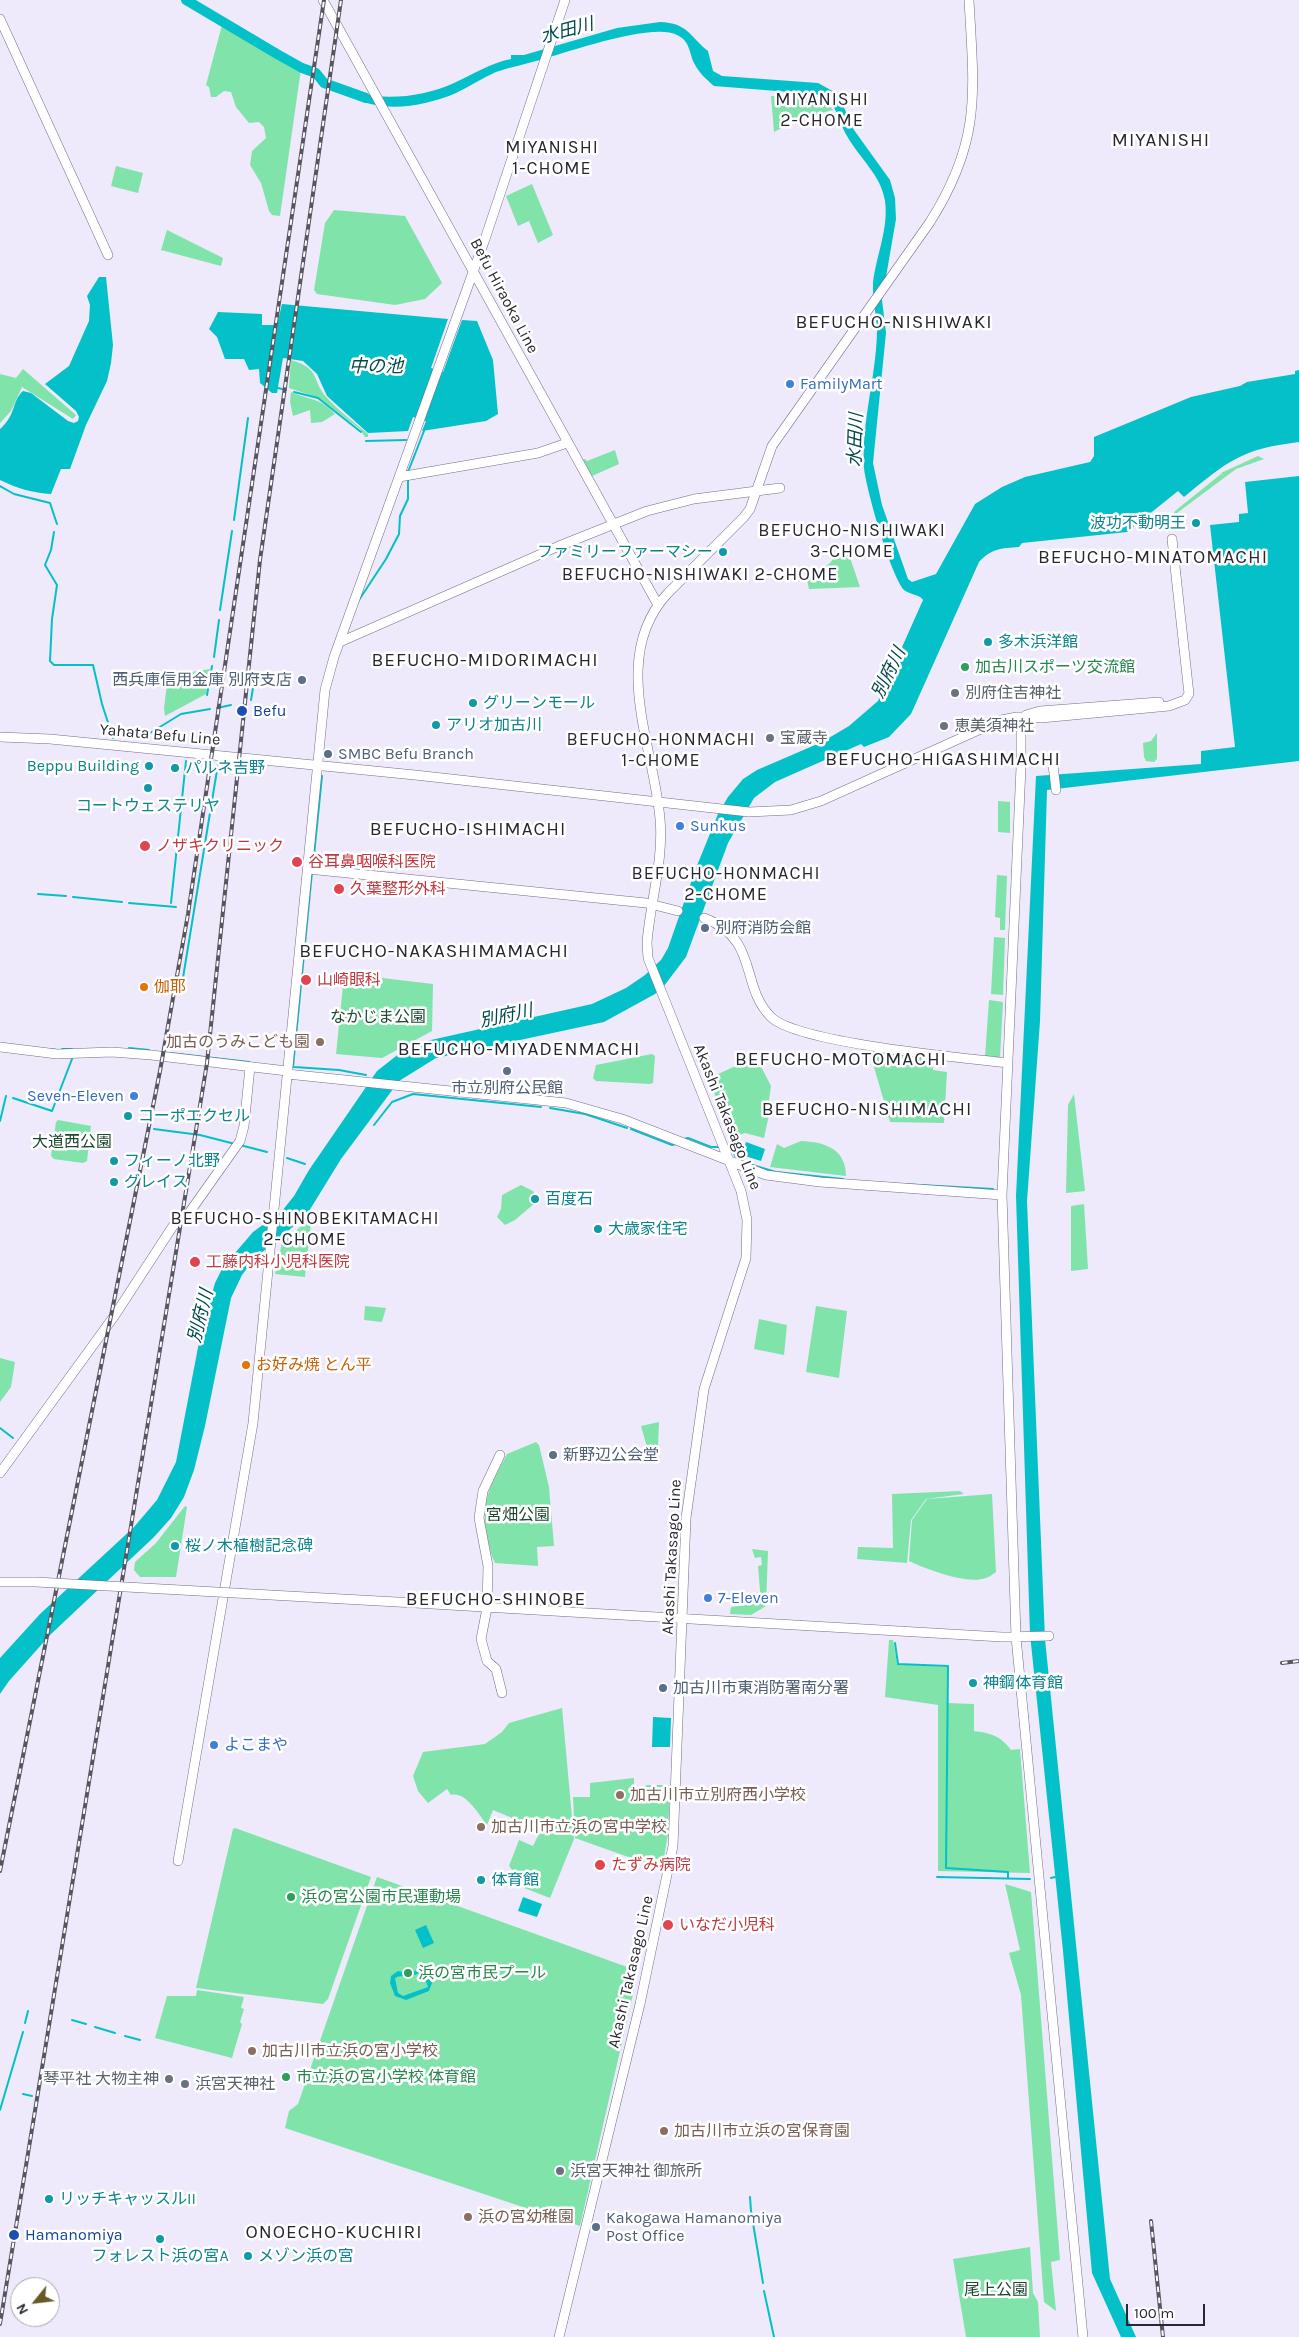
<!DOCTYPE html>
<html>
<head>
<meta charset="utf-8">
<style>
	body { margin:0 }
	#map { position:relative; width:1299px; height:2337px; overflow:hidden; background:#eee9fb; font-family:Karla,sans-serif }
	canvas { display:block }
	.north { position:absolute; left:10px; top:2277px; width:50px; height:50px; box-sizing:border-box; background:#fff; border:1px solid #a9a8ad; border-radius:50%; rotate:241deg; font-size:14px; font-weight:700; line-height:20px; text-align:center; color:#292631 }
	.north::after { content:''; display:block; margin:auto; width:18px; height:22px; background:#675a27; clip-path:polygon(50% 0,100% 100%,50% 72%,0 100%) }
	.scale { position:absolute; left:1126px; top:2304px; width:79px; height:22px; box-sizing:border-box; border:2px solid #292631; border-top:0; padding-left:6px; font-size:15px; line-height:18px; white-space:nowrap; color:#292631; -webkit-text-stroke:4px #fff; paint-order:stroke }
</style>
</head>
<body>
<div id="map">
<canvas width="1299" height="2337"></canvas>
<div class="north">N</div>
<div class="scale">100 m</div>
</div>
<script>
const ctx = document.querySelector('canvas').getContext('2d');
ctx.lineJoin = 'round';
function fillPath(path, color) { ctx.fillStyle = color; ctx.fill(path, 'evenodd'); }
function strokePath(path, color, width, dash) { ctx.strokeStyle = color; ctx.lineWidth = width; ctx.lineCap = dash ? 'butt' : 'round'; ctx.setLineDash(dash || []); ctx.stroke(path); }
function label(font, color, halo, rows, align = 'center') {
  ctx.font = font + ' Karla,"Noto Sans JP",sans-serif'; ctx.lineWidth = 5; ctx.setLineDash([]); ctx.textBaseline = 'middle'; ctx.strokeStyle = halo; ctx.fillStyle = color; for (const [text, x, y, turn = 0] of rows) {
    ctx.save(); ctx.translate(x, y); ctx.rotate((+turn || 0) * Math.PI / 180); ctx.textAlign = isNaN(turn) ? turn : align; if (halo) ctx.strokeText(text, 0, 0); ctx.fillText(text, 0, 0); ctx.restore();
  }
}
fillPath(new Path2D(`
	M222,25L301,69L280,216L272,215L269,211L261,183L250,165L252,151L266,138L264,127L259,122L249,123L236,107L231,92L224,91L216,97H211L209,87L206,85Z
	M771,96C790,97 822,93 833,110L799,119L774,132Z
	M116,166L143,173L138,193L111,186Z
	M532,184L553,235L538,243L529,221L518,226L506,196Z
	M334,210L405,216L442,283L425,299L395,305L317,294L314,290L325,223Z
	M167,230L223,258L221,266L161,250Z
	M291,360C322,369 311,381 327,398C339,411 354,422 368,434V437H365L360,429L319,398L289,388Z
	M23,369L76,415L73,419L22,387L11,411L0,423V374L16,378Z
	M291,392C312,401 319,397 335,414L322,422L311,423L310,410L293,416L290,402Z
	M615,450L619,464L592,476L594,485L580,461L585,459L587,461Z
	M1258,456L1264,459L1236,469L1173,516L1175,511L1221,474L1224,476L1221,473Z
	M845,543L860,587L809,589L807,580L830,563Z
	M210,669L206,694L165,716L164,708L168,676Z
	M1157,733V759L1154,762L1146,761L1144,757L1143,743L1151,741Z
	M998,801L1010,802V833L998,832Z
	M997,875L1007,876L1005,930H1000V918L995,917Z
	M994,937L1005,938L1003,995L991,994Z
	M348,974L433,984L432,1031L382,1058L336,1054L344,976Z
	M989,1000L1003,1002L1000,1058L985,1057Z
	M869,1050L932,1058L933,1070L947,1072L944,1123L890,1122Z
	M652,1054L655,1056L653,1083L650,1084L596,1081L593,1078L596,1065Z
	M756,1057L771,1086L768,1107L770,1110L764,1138L745,1133L736,1136L728,1131L709,1078Z
	M1074,1094L1085,1191L1066,1193L1068,1105Z
	M58,1120L91,1126L87,1161L83,1163L54,1159L51,1156L56,1122Z
	M801,1141C825,1142 846,1149 846,1176L770,1167L777,1144L784,1148Z
	M521,1185L533,1191L537,1199L535,1203L515,1220L505,1225L497,1217L501,1209L502,1195Z
	M1084,1204L1088,1269L1071,1271V1206Z
	M307,1221L311,1223L305,1277L275,1274L282,1243Z
	M365,1306L386,1308L382,1322L364,1320Z
	M816,1306L847,1311L839,1378L806,1372Z
	M759,1319L787,1325L784,1355L754,1349Z
	M0,1358L15,1362L11,1387L0,1402Z
	M659,1422L658,1446L647,1447L641,1426Z
	M536,1442L539,1445L549,1487L554,1546L537,1547L538,1566L495,1563C491,1556 490,1548 488,1540C479,1502 490,1487 507,1454Z
	M960,1491L964,1494L926,1499L911,1520L907,1563L857,1559L858,1547L893,1548L892,1494Z
	M992,1494L996,1572C993,1574 989,1577 986,1578C967,1585 926,1569 909,1561L912,1520L927,1499Z
	M185,1506L187,1507L176,1577H140L134,1570L135,1562L156,1543Z
	M752,1549L768,1551L766,1606L751,1615L730,1614L731,1607L761,1603L758,1566L762,1565L761,1557L755,1558Z
	M889,1640H893L897,1664L947,1667V1703L974,1704V1731C990,1733 1001,1736 1011,1750L1020,1749L1030,1873L938,1871V1705L885,1697Z
	M562,1708L574,1839L550,1898L519,1886L523,1875L514,1872L509,1866L519,1840L533,1846L541,1830L493,1810L487,1825C479,1815 466,1791 451,1795L447,1789L428,1803L418,1791L413,1776L423,1752L485,1744L502,1732L509,1723Z
	M634,1778V1785L640,1789L647,1785H670L668,1834L662,1869L575,1838L573,1797H590V1783Z
	M235,1828L371,1877L328,1999L323,2004L196,1988L233,1829Z
	M377,1877L630,1968L636,1981L580,2226L285,2128L289,2111L298,2104Z
	M1005,1884L1031,1892L1060,2260L1051,2262L1056,2311L1044,2302L1021,1995L1009,1953L1020,1950Z
	M197,1990L244,1997L241,2008L244,2009L240,2022L242,2024L232,2058L155,2038L167,1996H196Z
	M1030,2247L1033,2293L1038,2302L1040,2337H966L953,2259Z`), '#80e3aa');
fillPath(new Path2D(`
	M660,22C688,23 689,36 708,51L713,71L722,76L818,83L838,94L854,130L890,180L895,198L896,219L882,300L886,333L873,463L882,505L908,579L912,582L936,574L975,504L1002,487L1025,477L1090,462L1094,456V437L1191,397L1240,386L1247,382L1295,374V371L1299,370V442C1241,449 1228,461 1184,497L1178,491L1127,532L1022,543L1019,547C1001,548 991,549 979,562L911,714L889,737L864,747L861,744L775,782L754,798L728,843L686,957L664,986L655,994L604,1022L436,1058L399,1081L341,1159L306,1216L254,1259L242,1275L231,1298L205,1426L194,1470L184,1497L171,1518L154,1537L50,1635L9,1681L0,1694V1658L40,1614L134,1527L157,1500L176,1462L201,1332L215,1283L223,1267L253,1232L282,1211L294,1196L309,1170L377,1071L400,1053L422,1042L592,1004L626,988L645,975L661,960L668,948L696,868L718,814L728,797L743,779L757,770L822,742L849,726L878,701L923,600C919,594 910,595 904,590C891,576 866,489 864,468C861,423 876,377 877,332C877,315 872,300 873,283C876,256 889,228 885,201C881,175 860,159 847,136C836,117 839,102 815,94L714,86C706,79 699,73 694,63C689,52 690,41 677,35C653,22 568,52 540,60C526,64 511,67 496,72C482,78 469,87 456,93C426,106 386,113 356,99L353,92C386,101 423,97 454,83C474,74 490,63 511,59V55H524L617,28Z
	M99,277H106L113,345L111,363L107,381L86,425L70,469H61L51,494C33,493 16,488 0,480V429C17,414 11,402 23,391L31,393L68,421L74,423L78,421L79,417L76,411L45,384L69,366L89,321L90,305L87,296Z
	M282,304L448,319L431,368L443,372L462,320L477,321L493,360L498,414L486,421L422,431L426,421L413,417L408,431L368,433L327,396L317,374L303,361L283,358L277,393H272L260,383L259,369L249,370L244,359H225L217,337L209,329L218,312L262,314V325H277Z
	M1299,476V761L1047,790L1040,1021L1027,1201L1045,1639L1110,2279L1136,2337H1121L1092,2273L1063,1951L1030,1634L1016,1196L1036,776L1201,764V751L1235,747L1210,525L1239,522V514L1248,513L1245,482Z
	M746,1142L765,1149L761,1161L742,1155Z
	M653,1717L671,1718L670,1747H652Z
	M523,1897L542,1904L537,1917L518,1911Z
	M426,1925L434,1943L423,1948L415,1930Z
	M421,1969L427,1971L432,1983L429,1991L406,2000L395,1996L390,1983L391,1976L398,1971L409,1973ZM419,1973H423L428,1987L403,1996L398,1993L395,1978C402,1974 410,1978 419,1973Z`), '#04c0c8');
strokePath(new Path2D(`
	M278,388L286,390
	M294,392L318,398L361,432
	M366,441L406,440
	M408,472L424,431
	M0,486L14,494L50,503L57,524
	M234,520L248,418
	M54,532L51,550L45,565L57,585L52,619L50,661L54,665H93L102,704L113,738
	M357,603L386,559L399,534L400,516L408,499V480
	M220,610L232,531
	M214,657L219,620
	M207,695L212,666
	M251,700L254,682
	M217,708L231,705
	M142,738L181,714L210,709
	M313,865L322,776
	M38,894L66,896
	M73,897L122,902
	M129,903L176,907
	M171,903L186,761
	M181,990L219,758
	M129,1048L149,1050
	M49,1049L57,1050
	M62,1049H72
	M170,1053L249,1062
	M293,1067L312,872
	M294,1067L339,1070L366,1075
	M13,1098L52,1111L72,1059
	M550,1108L585,1114L627,1128
	M0,1121L6,1096
	M374,1125L392,1102L413,1094L541,1107
	M154,1129L200,1135L235,1144
	M631,1129L672,1145L676,1144
	M684,1139L688,1138L711,1147H719
	M240,1145L267,1152
	M727,1147L730,1148L738,1160
	M287,1158L305,1164
	M749,1164L776,1172L843,1179
	M902,1184L993,1189
	M0,1428L13,1438
	M895,1643L898,1664L948,1666L946,1868L1008,1872V1878
	M937,1877L1030,1879
	M1051,1878L1055,1877
	M72,2020L86,2024
	M25,2023L28,2011
	M95,2027L115,2033
	M125,2036L140,2040
	M23,2094L32,2096
	M0,2110L23,2032
	M750,2197L751,2211L763,2283
	M764,2291L774,2337`), '#04c0c8', 2);
strokePath(new Path2D(`
	M186,0L277,54L302,68L316,73L324,83L366,98`), '#04c0c8', 10);
const secondary = new Path2D(`
	M323,0L658,605
	M0,19L108,255
	M399,477L538,453L567,443
	M340,642L559,546L647,511L694,499L780,488
	M1026,715L1040,711L1159,702
	M1021,717V767L1002,1195L1016,1637L1083,2337
	M0,737L50,739L415,775L749,812L791,810L821,801L1001,720L1017,717L1041,718L1169,706L1185,700L1189,694L1188,685L1172,539
	M1053,765L1056,790
	M308,869L646,903L678,911
	M704,918C760,939 739,985 771,1017C797,1043 964,1058 1008,1063
	M0,1047L57,1054L112,1052L151,1055L287,1071
	M287,1074L566,1103L622,1119L766,1175L820,1182L1002,1195
	M500,1455L483,1491L479,1518L488,1566L487,1608L481,1639L487,1661L496,1669L502,1693
	M0,1473L115,1315L173,1226L189,1213L240,1141L244,1126L250,1067
	M415,1603L1002,1637L1049,1636
	M178,1861L253,1423L325,690L334,657L485,239L565,0
	M559,2337L640,2004L673,1846L686,1518L704,1389L746,1258L747,1220L741,1191L648,958L647,943C650,902 664,860 660,819C654,746 609,656 668,593L744,517L750,509L772,446L930,222C982,140 974,92 969,0`);
strokePath(secondary, '#756d88', 10);
strokePath(secondary, '#fff', 9);
const rail = new Path2D(`
	M1282,1663L1299,1661
	M0,1871L160,1071L188,914L324,0
	M1151,2221L1163,2337
	M0,2324L207,1063L260,560L341,0`);
strokePath(rail, '#585562', 4);
strokePath(rail, '#fff', 2, [5.5]);
const secondaryBridge = new Path2D(`
	M0,1582H36L415,1603`);
strokePath(secondaryBridge, '#756d88', 10, []);
strokePath(secondaryBridge, '#fff', 9);
for (const [x, y, r, color] of [
	[790,384,5,"#3f7fe0"],
	[1196,523,5,"#0f9aa8"],
	[723,552,5,"#0f9aa8"],
	[988,642,5,"#0f9aa8"],
	[965,667,5,"#2e9e5b"],
	[302,680,5,"#5c6f8a"],
	[955,693,5,"#6b7280"],
	[473,703,5,"#0f9aa8"],
	[242,711,6,"#1a4fb4"],
	[436,725,5,"#0f9aa8"],
	[944,726,5,"#6b7280"],
	[770,738,5,"#6b7280"],
	[328,754,5,"#5c6f8a"],
	[149,766,5,"#0f9aa8"],
	[175,768,5,"#0f9aa8"],
	[148,788,5,"#0f9aa8"],
	[680,826,5,"#3f7fe0"],
	[145,846,6,"#e0444e"],
	[297,862,6,"#e0444e"],
	[339,889,6,"#e0444e"],
	[705,928,5,"#5c6f8a"],
	[306,980,6,"#e0444e"],
	[144,987,5,"#e8710a"],
	[320,1042,5,"#8d6e63"],
	[507,1071,5,"#5c6f8a"],
	[134,1096,5,"#3f7fe0"],
	[128,1116,5,"#0f9aa8"],
	[114,1161,5,"#0f9aa8"],
	[114,1182,5,"#0f9aa8"],
	[535,1199,5,"#0f9aa8"],
	[598,1229,5,"#0f9aa8"],
	[195,1262,6,"#e0444e"],
	[246,1365,5,"#e8710a"],
	[553,1455,5,"#5c6f8a"],
	[175,1546,5,"#0f9aa8"],
	[708,1598,5,"#3f7fe0"],
	[973,1683,5,"#0f9aa8"],
	[663,1688,5,"#5c6f8a"],
	[214,1745,5,"#3f7fe0"],
	[620,1795,5,"#8d6e63"],
	[481,1827,5,"#8d6e63"],
	[600,1865,6,"#e0444e"],
	[481,1880,5,"#0f9aa8"],
	[291,1897,5,"#2e9e5b"],
	[668,1925,6,"#e0444e"],
	[408,1973,5,"#2e9e5b"],
	[252,2051,5,"#8d6e63"],
	[286,2077,5,"#2e9e5b"],
	[169,2079,5,"#6b7280"],
	[185,2084,5,"#6b7280"],
	[664,2131,5,"#8d6e63"],
	[560,2171,5,"#6b7280"],
	[49,2199,5,"#0f9aa8"],
	[468,2217,5,"#8d6e63"],
	[596,2227,5,"#5c6f8a"],
	[14,2235,6,"#1a4fb4"],
	[160,2239,5,"#0f9aa8"],
	[248,2256,5,"#0f9aa8"]
]) { const dot = new Path2D(); dot.arc(x, y, r, 0, 2 * Math.PI); ctx.fillStyle = color; ctx.fill(dot); strokePath(dot, '#fff', 2); }
label('16px', '#292631', '#fff', [
	["Befu Hiraoka Line",504,296,62],
	["Yahata Befu Line",160,735,5],
	["Akashi Takasago Line",727,1117,68],
	["Akashi Takasago Line",672,1557,-87],
	["Akashi Takasago Line",631,1972,-77]
]);
label('16px', '#366cbe', '#fff', [
	["FamilyMart",800,384],
	["Sunkus",690,826],
	["Seven-Eleven",124,1096,"right"],
	["7-Eleven",718,1598],
	["よこまや",224,1745]
], 'left');
label('16px', '#0d838f', '#fff', [
	["波功不動明王",1186,523,"right"],
	["ファミリーファーマシー",713,552,"right"],
	["多木浜洋館",998,642],
	["グリーンモール",483,703],
	["アリオ加古川",446,725],
	["Beppu Building",139,766,"right"],
	["パルネ吉野",185,768],
	["コートウェステリヤ",148,806,"center"],
	["コーポエクセル",138,1116],
	["フィーノ北野",124,1161],
	["グレイス",124,1182],
	["百度石",545,1199],
	["大歳家住宅",608,1229],
	["桜ノ木植樹記念碑",185,1546],
	["神鋼体育館",983,1683],
	["体育館",491,1880],
	["リッチキャッスルII",59,2199],
	["フォレスト浜の宮A",160,2256,"center"],
	["メゾン浜の宮",258,2256]
], 'left');
label('16px', '#27864d', '#fff', [
	["加古川スポーツ交流館",975,667],
	["浜の宮公園市民運動場",301,1897],
	["浜の宮市民プール",418,1973],
	["市立浜の宮小学校 体育館",296,2077]
], 'left');
label('16px', '#4e5e75', '#fff', [
	["西兵庫信用金庫 別府支店",292,680,"right"],
	["SMBC Befu Branch",338,754],
	["別府消防会館",715,928],
	["市立別府公民館",507,1088,"center"],
	["新野辺公会堂",563,1455],
	["加古川市東消防署南分署",673,1688],
	["Kakogawa Hamanomiya",606,2218],
	["Post Office",606,2236]
], 'left');
label('16px', '#5b616d', '#fff', [
	["別府住吉神社",965,693],
	["恵美須神社",954,726],
	["宝蔵寺",780,738],
	["琴平社 大物主神",159,2079,"right"],
	["浜宮天神社",195,2084],
	["浜宮天神社 御旅所",570,2171]
], 'left');
label('16px', '#164399', '#fff', [
	["Befu",253,711],
	["Hamanomiya",25,2235]
], 'left');
label('16px', '#be3a42', '#fff', [
	["ノザキクリニック",156,846],
	["谷耳鼻咽喉科医院",308,862],
	["久葉整形外科",350,889],
	["山崎眼科",317,980],
	["工藤内科小児科医院",206,1262],
	["たずみ病院",611,1865],
	["いなだ小児科",679,1925]
], 'left');
label('16px', '#c56008', '#fff', [
	["伽耶",154,987],
	["お好み焼 とん平",256,1365]
], 'left');
label('16px', '#1d4730', '#fff', [
	["なかじま公園",378,1017],
	["大道西公園",72,1142],
	["宮畑公園",518,1515],
	["尾上公園",996,2290]
]);
label('16px', '#785e54', '#fff', [
	["加古のうみこども園",310,1042,"right"],
	["加古川市立別府西小学校",630,1795],
	["加古川市立浜の宮中学校",491,1827],
	["加古川市立浜の宮小学校",262,2051],
	["加古川市立浜の宮保育園",674,2131],
	["浜の宮幼稚園",478,2217]
], 'left');
label('italic 18px', '#02494c', '#fff', [
	["水田川",567,31,-15],
	["中の池",376,367],
	["水田川",856,440,-88],
	["別府川",889,673,-64],
	["別府川",506,1016,-12],
	["別府川",201,1316,-76]
]);
ctx.letterSpacing = '1px';
label('18px', '#292631', '#fff', [
	["MIYANISHI",822,100],
	["2-CHOME",822,121],
	["MIYANISHI",552,148],
	["1-CHOME",552,169],
	["BEFUCHO-NISHIWAKI",852,531],
	["3-CHOME",852,552],
	["BEFUCHO-NISHIWAKI 2-CHOME",700,575],
	["BEFUCHO-HONMACHI",661,740],
	["1-CHOME",661,761],
	["BEFUCHO-HONMACHI",726,874],
	["2-CHOME",726,895],
	["BEFUCHO-SHINOBEKITAMACHI",305,1219],
	["2-CHOME",305,1240]
]);
ctx.letterSpacing = '0px';
ctx.letterSpacing = '1px';
label('19px', '#292631', '#fff', [
	["MIYANISHI",1161,141],
	["BEFUCHO-NISHIWAKI",894,323],
	["BEFUCHO-MINATOMACHI",1153,558],
	["BEFUCHO-MIDORIMACHI",485,661],
	["BEFUCHO-HIGASHIMACHI",943,760],
	["BEFUCHO-ISHIMACHI",468,830],
	["BEFUCHO-NAKASHIMAMACHI",434,952],
	["BEFUCHO-MIYADENMACHI",519,1050],
	["BEFUCHO-MOTOMACHI",841,1060],
	["BEFUCHO-NISHIMACHI",867,1110],
	["BEFUCHO-SHINOBE",496,1600],
	["ONOECHO-KUCHIRI",334,2233]
]);
ctx.letterSpacing = '0px';
</script>
</body>
</html>
